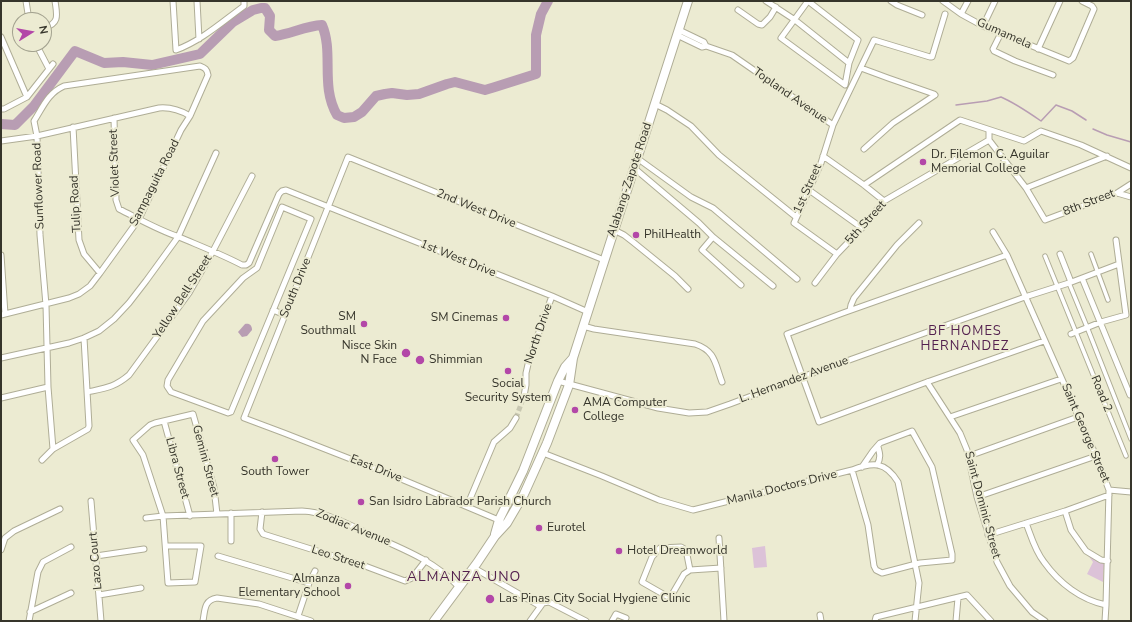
<!DOCTYPE html>
<html>
<head>
<meta charset="utf-8">
<style>
	body { margin:0 }
	#map { position:relative; width:1132px; height:622px; overflow:hidden; background:#ecebd2; font-family:"Nunito Sans",sans-serif }
	canvas { display:block }
	.frame { position:absolute; inset:0; border:2px solid #36352b; pointer-events:none }
	.north { position:absolute; left:12px; top:12px; width:40px; height:40px; box-sizing:border-box; background:#ecebd2; border:1px solid #a3a28f; border-radius:50%; rotate:79deg; font-size:11px; font-weight:700; line-height:16px; text-align:center; color:#36352b }
	.north::after { content:''; display:block; margin:auto; width:14px; height:18px; background:#b347a8; clip-path:polygon(50% 0,100% 100%,50% 72%,0 100%) }
</style>
</head>
<body>
<div id="map">
<canvas width="1132" height="622"></canvas>
<div class="frame"></div>
<div class="north">N</div>
</div>
<script>
const ctx = document.querySelector('canvas').getContext('2d');
ctx.lineJoin = 'round';
function fillPath(path, color) { ctx.fillStyle = color; ctx.fill(path, 'evenodd'); }
function strokePath(path, color, width, dash) { ctx.strokeStyle = color; ctx.lineWidth = width; ctx.lineCap = dash ? 'butt' : 'round'; ctx.setLineDash(dash || []); ctx.stroke(path); }
function label(font, color, halo, rows, align = 'center') {
  ctx.font = font + ' "Nunito Sans",sans-serif'; ctx.lineWidth = 4; ctx.setLineDash([]); ctx.textBaseline = 'middle'; ctx.strokeStyle = halo; ctx.fillStyle = color; for (const [text, x, y, turn = 0] of rows) {
    ctx.save(); ctx.translate(x, y); ctx.rotate((+turn || 0) * Math.PI / 180); ctx.textAlign = isNaN(turn) ? turn : align; if (halo) ctx.strokeText(text, 0, 0); ctx.fillText(text, 0, 0); ctx.restore();
  }
}
fillPath(new Path2D(`
	M765,546L767,567L754,568L752,548Z
	M1087,554L1104,564L1103,582L1087,574L1093,562Z`), '#dcc2d8');
fillPath(new Path2D(`
	M245,324C250,323 252,326 252,330L247,336L242,337L238,332Z`), '#b89db3');
strokePath(new Path2D(`
	M956,105L987,101L1001,97C1015,103 1028,112 1041,121L1056,105L1072,111L1086,120
	M1093,129L1107,135L1131,142`), '#b89db3', 1.5);
strokePath(new Path2D(`
	M1,124L15,125L34,106L75,51L104,63L123,62L152,65L200,54L233,22L253,10L261,8H265L270,16L269,30L275,36C291,34 305,26 322,25C334,53 320,86 337,115L344,118L354,117L362,112L376,96L385,94L392,93L407,95L419,94L447,84L455,82L485,90L495,87L536,74V35L541,14L548,1`), '#b89db3', 10);
strokePath(new Path2D(`
	M516,418L524,396`), '#c8c7b1', 5, [5, 2.5]);
const pedestrian = new Path2D(`
	M1091,254L1108,300
	M1045,256L1126,456
	M1069,283L1087,327L1131,439`);
const minor = new Path2D(`
	M26,1L29,20
	M173,1L176,50C201,41 222,22 244,6V1
	M197,1L199,39
	M766,1L795,20L849,63
	M808,1L858,40L849,63L845,85L781,38Z
	M891,1L897,5L922,15
	M943,1L961,14L983,26L1069,61L1073,58L1094,9L1092,6L1082,1
	M738,10L758,24L762,25L770,17L776,7
	M961,14L968,1
	M983,26L995,1
	M44,28C60,23 57,15 55,1
	M679,30L704,42L706,46
	M1001,33L993,49L994,51L1015,61L1053,75
	M677,35L702,47L706,46L732,55L833,125
	M1,37L27,97
	M36,44L49,69
	M1038,49L1060,1
	M861,68L888,78L934,94L935,95L893,123L864,149
	M655,104L667,110L691,126L719,155L796,217
	M1,109H4L27,97L53,64
	M114,118L116,200L119,209C139,219 158,230 179,237C200,246 221,254 242,265H246L249,263L279,194L282,191L286,190L552,296L588,312
	M73,127L79,240L84,254L100,273
	M989,130V140L1026,188L1045,220L1117,193L1131,184
	M1,141L37,136L159,108C171,107 180,110 190,116
	M823,156L864,185L884,201
	M637,158L691,197L713,208L797,279
	M634,168L699,223L713,237L773,286
	M864,185L960,120L1024,141L1041,131L1081,145L1131,168
	M1026,188L1107,156
	M809,190L862,228
	M1117,193L1131,197
	M282,207L311,219L231,412L228,413L171,392L167,386L168,380L203,321L243,278L257,268Z
	M614,230L624,235L633,242L675,276L688,289
	M993,232L1007,255L1096,456L1109,490L1106,605L1105,621
	M713,237L702,250L741,285
	M837,254L794,223L821,163L833,125L874,40L930,57H932L945,14
	M1060,254L1071,282
	M1,255L5,314
	M1007,255L843,313L787,334L819,422L927,382L1044,341
	M1082,278L1130,395
	M815,283L837,254L862,228L884,201L989,140
	M273,310L285,315
	M850,310L851,305L854,298L897,245L919,223
	M1,315L69,298L79,294L90,286L100,273L139,219L181,130L190,116L208,75C207,69 205,68 200,66L64,86C48,93 43,107 34,121L37,136L40,235L46,305L48,387L53,449
	M583,326L594,329L695,344C716,351 715,364 722,382
	M1071,334L1101,322L1126,315L1116,240
	M1,358L69,343L84,338L99,331L114,319L129,303L146,281L178,237L216,153
	M558,381L658,408L689,413L707,412L730,404L802,377L1025,297L1069,283L1119,264
	M927,382L960,433L967,450L977,497L997,562L1010,586L1032,612L1045,621
	M88,392C106,388 115,387 129,375L189,293L213,251L252,176
	M524,396L526,385V373L529,360L552,296
	M1,398L48,387
	M950,417L1061,379
	M164,421L190,516
	M543,453L602,476L659,500L693,510L852,470C873,462 885,461 898,482L919,583L915,621
	M969,456L1078,417
	M42,460L53,449L88,429L89,426L84,338
	M877,465C881,458 880,454 878,447
	M852,470L868,525L874,566L876,570L882,573L920,563L952,560V554L932,467L912,431L880,443L873,451L862,467
	M1109,490L1131,492
	M977,497L1096,456
	M91,501L101,621
	M467,506L494,442L510,428L516,418
	M1065,511L1071,530L1086,551L1101,560L1108,561
	M262,512L260,529L263,534L365,566L405,581L412,578L426,560
	M231,513V541
	M146,518L163,516L302,511C326,512 348,524 369,534C403,549 433,560 459,587
	M501,521L394,476L284,433L244,418L348,157L604,260
	M1026,523C1031,536 1035,551 1044,562C1059,583 1081,600 1106,605
	M988,535L1065,511L1109,495
	M719,538L724,621
	M166,546H201L195,582L168,583L163,516L143,455L133,440L150,425L155,423L193,414L214,488L217,514
	M1,550L5,538L14,531L60,509
	M96,556L144,549
	M218,556L309,583
	M474,568L540,606
	M690,570L686,550L681,547L660,548L652,557L642,582L670,598L684,574L690,570L721,568
	M99,595L141,588
	M30,612L71,593
	M820,615L821,621
	M298,616L309,583L315,571
	M29,621L38,572L43,562L71,547
	M203,621C205,610 204,600 217,598L259,604L311,621
	M530,621L543,603L549,602L586,621
	M612,621L616,614L626,618
	M875,621L876,617L967,595L991,621
	M956,621L958,598`);
const trunk = new Path2D(`
	M495,534L499,520L523,471L558,381L565,367L573,358
	M434,621L477,563L495,536L507,523L524,494L547,443L569,385L573,358L688,1`);
strokePath(pedestrian, '#afad96', 5.5);
strokePath(minor, '#afad96', 7);
strokePath(trunk, '#afad96', 10);
strokePath(pedestrian, '#fff', 3.5);
strokePath(minor, '#fff', 5);
strokePath(trunk, '#fff', 8);
for (const [x, y, r, color] of [
	[923,162,4,"#b347a8"],
	[636,235,4,"#b347a8"],
	[506,318,4,"#b347a8"],
	[364,324,4,"#b347a8"],
	[406,353,5,"#b347a8"],
	[420,360,5,"#b347a8"],
	[508,371,4,"#b347a8"],
	[575,410,4,"#b347a8"],
	[275,459,4,"#b347a8"],
	[361,502,4,"#b347a8"],
	[539,528,4,"#b347a8"],
	[619,551,4,"#b347a8"],
	[348,586,4,"#b347a8"],
	[490,599,5,"#b347a8"]
]) { const dot = new Path2D(); dot.arc(x, y, r, 0, 2 * Math.PI); ctx.fillStyle = color; ctx.fill(dot); strokePath(dot, '#ecebd2', 1.5); }
label('12px', '#36352b', '#ecebd2', [
	["Gumamela",1004,34,24],
	["Topland Avenue",790,96,35],
	["Violet Street",115,163,-92],
	["Alabang-Zapote Road",630,180,-72],
	["Sampaguita Road",155,183,-63],
	["Sunflower Road",39,186,-92],
	["1st Street",808,189,-66],
	["8th Street",1089,203,-21],
	["Tulip Road",76,204,-93],
	["2nd West Drive",476,209,22],
	["5th Street",866,223,-48],
	["1st West Drive",458,259,22],
	["South Drive",296,288,-68],
	["Yellow Bell Street",183,297,-57],
	["North Drive",539,334,-71],
	["L. Hernandez Avenue",794,380,-20],
	["Road 2",1101,394,68],
	["Saint George Street",1085,433,67],
	["Gemini Street",205,461,75],
	["Libra Street",177,468,75],
	["East Drive",376,469,22],
	["Manila Doctors Drive",782,488,-14],
	["Saint Dominic Street",982,505,75],
	["Zodiac Avenue",353,528,22],
	["Leo Street",338,558,18],
	["Lazo Court",96,561,-95]
]);
label('12px', '#36352b', '#ecebd2', [
	["Dr. Filemon C. Aguilar",931,155],
	["Memorial College",931,169],
	["PhilHealth",644,235],
	["SM",356,317,"right"],
	["Southmall",356,331,"right"],
	["SM Cinemas",498,318,"right"],
	["Nisce Skin",397,346,"right"],
	["N Face",397,360,"right"],
	["Shimmian",429,360],
	["Social",508,384,"center"],
	["Security System",508,398,"center"],
	["AMA Computer",583,403],
	["College",583,417],
	["South Tower",275,472,"center"],
	["San Isidro Labrador Parish Church",369,502],
	["Eurotel",547,528],
	["Hotel Dreamworld",627,551],
	["Almanza",340,579,"right"],
	["Elementary School",340,593,"right"],
	["Las Pinas City Social Hygiene Clinic",499,599]
], 'left');
ctx.letterSpacing = '1px';
label('13px', '#53204e', '#ecebd2', [
	["BF HOMES",965,332],
	["HERNANDEZ",965,347]
]);
ctx.letterSpacing = '0px';
ctx.letterSpacing = '1px';
label('14px', '#53204e', '#ecebd2', [
	["ALMANZA UNO",464,578]
]);
ctx.letterSpacing = '0px';
</script>
</body>
</html>
